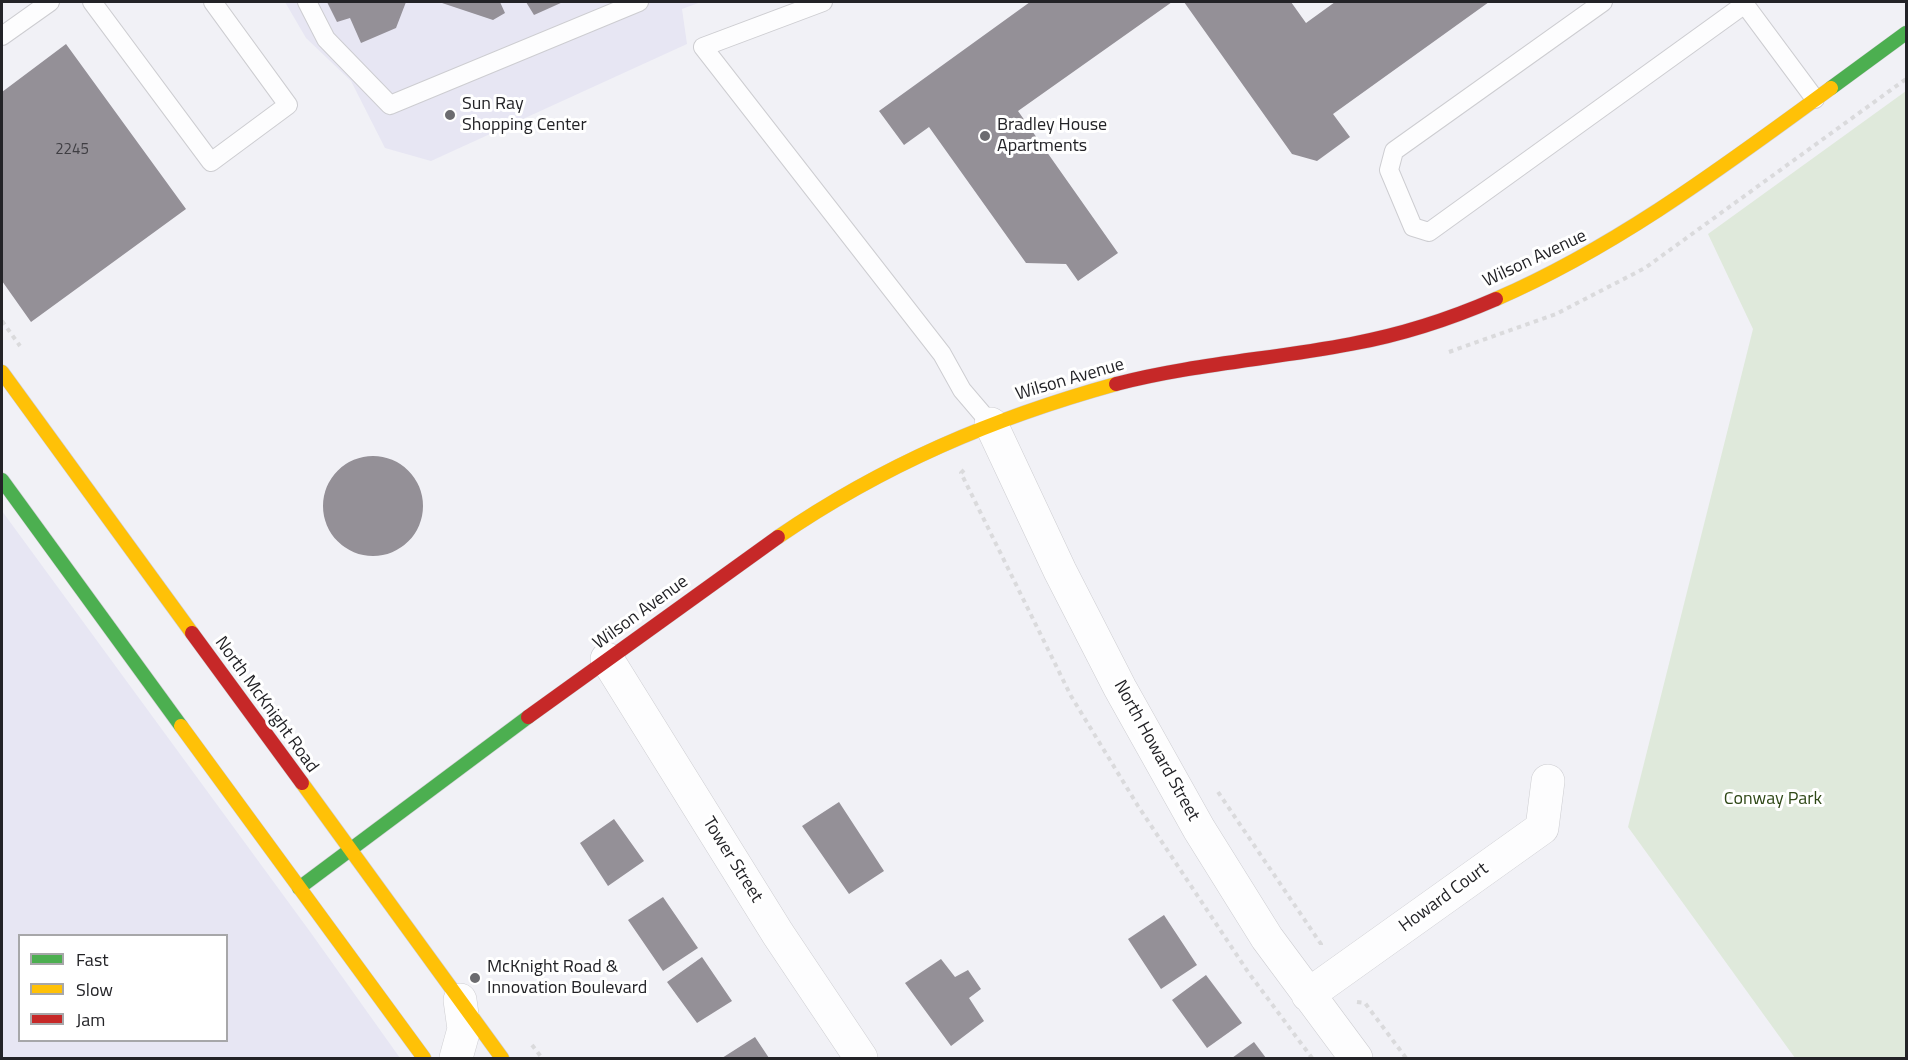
<!DOCTYPE html>
<html>
<head>
<meta charset="utf-8">
<style>
	body { margin:0 }
	#map { position:relative; width:1908px; height:1060px; overflow:hidden; background:#f1f1f6; font-family:"Titillium Web",sans-serif }
	canvas { display:block }
	.frame { position:absolute; inset:0; border:3px solid #232327; pointer-events:none }
	.legend { position:absolute; left:18px; top:934px; width:210px; height:108px; box-sizing:border-box; background:#fff; border:2px solid #a7a7a9; margin:0; padding:8px 10px; list-style:none; font-size:18px; color:#232327 }
	.legend li { display:flex; align-items:center; gap:12px; height:30px }
	.legend b { width:30px; border:2px solid #a7a7a9 }
</style>
</head>
<body>
<div id="map">
<canvas width="1908" height="1060"></canvas>
<div class="frame"></div>
<ul class="legend">
<li><b style="height:8px;background:#4caf50"></b>Fast</li>
<li><b style="height:8px;background:#ffc107"></b>Slow</li>
<li><b style="height:8px;background:#c62828"></b>Jam</li>
</ul>
</div>
<script>
const ctx = document.querySelector('canvas').getContext('2d');
ctx.lineJoin = 'round';
function fillPath(path, color) { ctx.fillStyle = color; ctx.fill(path, 'evenodd'); }
function strokePath(path, color, width, dash) { ctx.strokeStyle = color; ctx.lineWidth = width; ctx.lineCap = dash ? 'butt' : 'round'; ctx.setLineDash(dash || []); ctx.stroke(path); }
function label(font, color, halo, rows, align = 'center') {
  ctx.font = font + ' "Titillium Web",sans-serif'; ctx.lineWidth = 6; ctx.setLineDash([]); ctx.textBaseline = 'middle'; ctx.strokeStyle = halo; ctx.fillStyle = color; for (const [text, x, y, turn = 0] of rows) {
    ctx.save(); ctx.translate(x, y); ctx.rotate((+turn || 0) * Math.PI / 180); ctx.textAlign = isNaN(turn) ? turn : align; if (halo) ctx.strokeText(text, 0, 0); ctx.fillText(text, 0, 0); ctx.restore();
  }
}
fillPath(new Path2D(`
	M285,2H701L682,9L687,44L431,161L385,148L351,81L306,38Z
	M2,511L311,933L400,1058H2ZM20,936H226V1040H20Z`), '#e7e6f3');
fillPath(new Path2D(`
	M1906,91V1058H1795L1628,827L1753,329L1708,234Z`), '#dfe9db');
fillPath(new Path2D(`
	M327,2H406L396,28L361,43L350,18L337,22Z
	M439,2H500L505,13L493,20Z
	M526,2H563L534,15Z
	M1030,2H1172L1018,111L1118,253L1078,281L1066,264L1026,263L929,127L904,145L879,111Z
	M1184,2H1291L1306,23L1335,2H1489L1333,114L1350,137L1317,161L1292,154Z
	M66,44L186,209L31,322L2,281V92Z
	M323 506a50 50 0 1 1 100 0a50 50 0 1 1-100 0Z
	M839,802L884,871L849,894L802,826Z
	M614,819L644,861L608,886L580,843Z
	M663,897L698,948L663,971L628,920Z
	M1164,915L1197,965L1161,989L1128,939Z
	M702,957L732,1001L697,1023L667,982Z
	M941,959L955,977L968,970L981,989L969,998L984,1021L951,1046L905,983Z
	M1206,975L1242,1023L1207,1048L1172,1000Z
	M755,1037L769,1058H722Z
	M1254,1042L1266,1058H1232Z`), '#949097');
const lane = new Path2D(`
	M92,2L211,162L288,105L213,2
	M307,2L326,39L390,105L639,2
	M823,2L703,47L942,354L962,390L991,424
	M1603,2L1394,151L1389,170L1413,227L1429,232L1745,4
	M1743,2L1815,99
	M2,36L50,2`);
const street = new Path2D(`
	M991,424L1060,571L1120,688L1199,829L1267,938L1356,1058
	M607,659L778,934L861,1058
	M1308,995L1542,828L1548,781
	M456,1058L464,1029L460,1000`);
const fast = new Path2D(`
	M1831,88L1906,33
	M2,480L181,726
	M299,888L528,717`);
const slow = new Path2D(`
	M1496,299C1618,246 1724,166 1831,88
	M2,372L192,633
	M778,537C883,465 993,418 1116,384
	M181,726L424,1058
	M302,783L502,1058`);
const jam = new Path2D(`
	M1116,384C1193,364 1273,359 1351,344C1400,335 1450,319 1496,299
	M192,633L302,783
	M528,717L778,537`);
strokePath(lane, '#cdcdd1', 20);
strokePath(street, '#cdcdd1', 34);
strokePath(fast, '#cdcdd1', 15);
strokePath(slow, '#cdcdd1', 15);
strokePath(jam, '#cdcdd1', 15);
strokePath(new Path2D(`
	M2,321L20,346
	M1449,352L1556,314L1645,268L1906,79
	M964,470L961,473L1071,696L1138,806L1248,972L1312,1058
	M1218,792L1321,944V948
	M1357,1002L1365,1003L1406,1058
	M532,1045L542,1058`), '#dadadc', 4, [4.5, 4.5]);
strokePath(lane, '#fdfdfe', 18);
strokePath(street, '#fdfdfe', 33);
strokePath(fast, '#4caf50', 14);
strokePath(slow, '#ffc107', 14);
strokePath(jam, '#c62828', 14);
for (const [x, y, r, color] of [
	[450,115,6,"#6b6b6f"],
	[985,136,6,"#6b6b6f"],
	[475,978,6,"#6b6b6f"]
]) { const dot = new Path2D(); dot.arc(x, y, r, 0, 2 * Math.PI); ctx.fillStyle = color; ctx.fill(dot); strokePath(dot, '#fff', 2); }
label('15px', '#3f3e43', null, [
	["2245",72,150]
]);
label('18px', '#232327', '#fff', [
	["Sun Ray",462,105],
	["Shopping Center",462,126],
	["Bradley House",997,126],
	["Apartments",997,147],
	["McKnight Road &",487,968],
	["Innovation Boulevard",487,989]
], 'left');
label('18px', '#232327', '#fff', [
	["Wilson Avenue",1535,259,-25],
	["Wilson Avenue",1070,380,-16],
	["Wilson Avenue",641,613,-36],
	["North McKnight Road",266,705,54],
	["North Howard Street",1156,751,61],
	["Tower Street",732,860,58],
	["Howard Court",1444,898,-36]
]);
label('18px', '#2f4817', '#fff', [
	["Conway Park",1773,800]
]);
</script>
</body>
</html>
